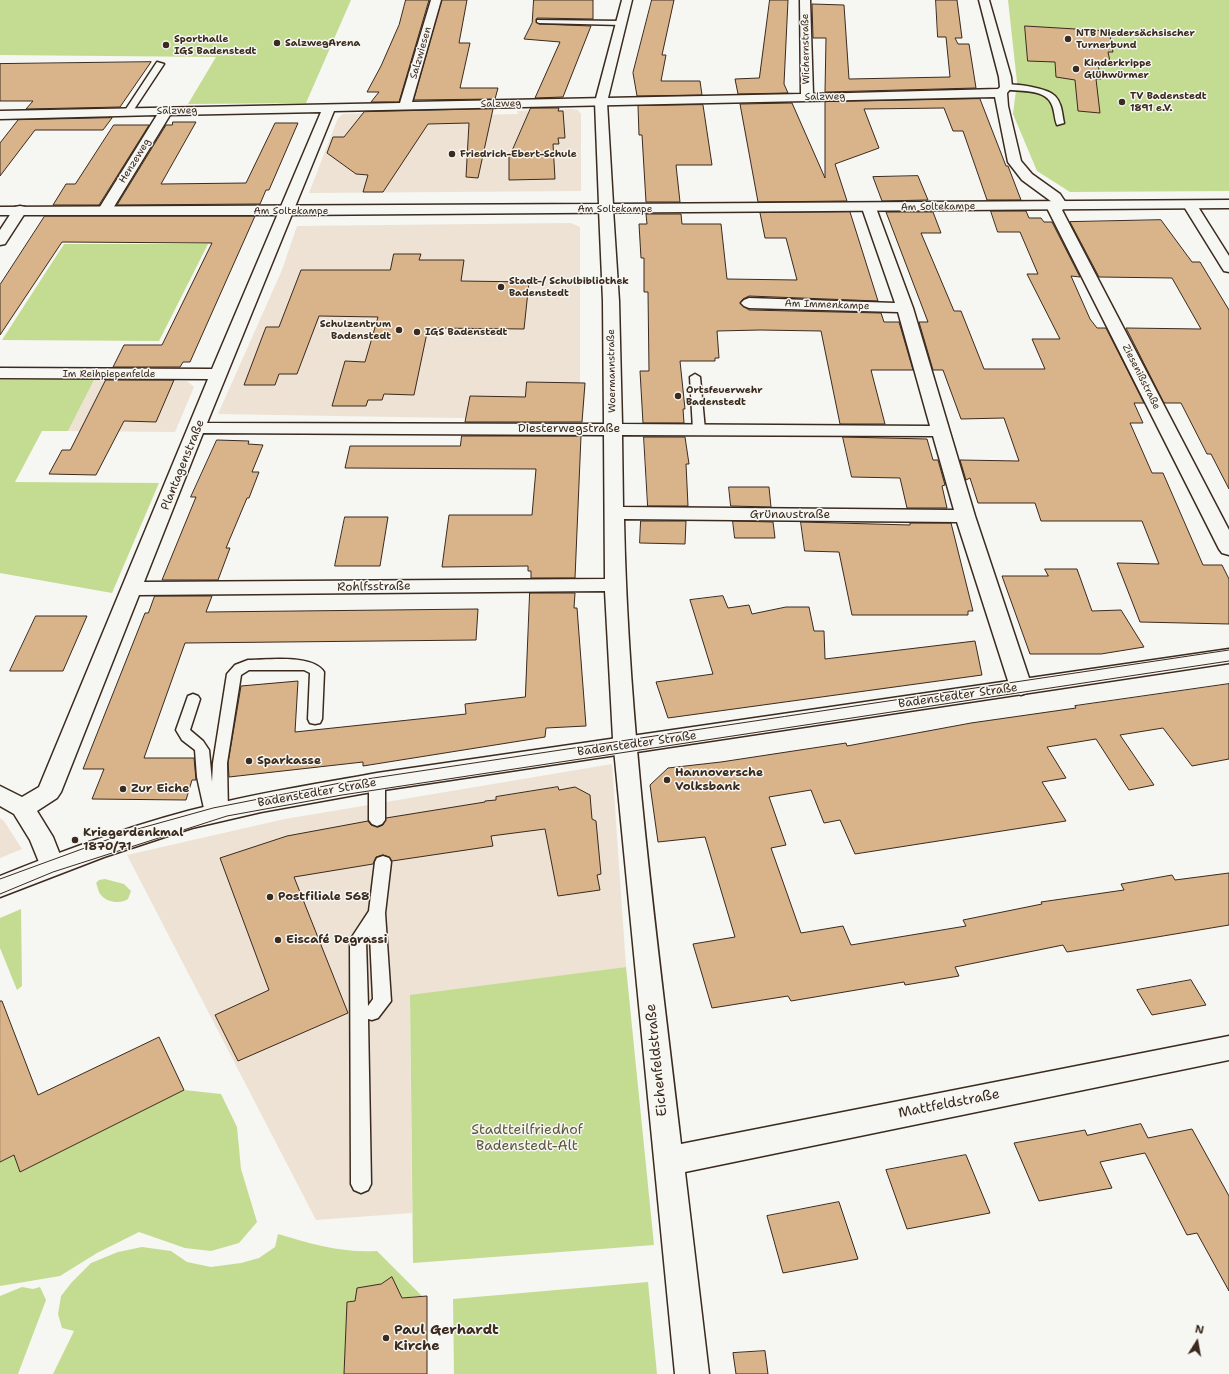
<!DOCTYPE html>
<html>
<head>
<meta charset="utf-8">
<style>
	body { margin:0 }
	#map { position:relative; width:1229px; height:1374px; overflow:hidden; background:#f6f6f2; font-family:"Shantell Sans",sans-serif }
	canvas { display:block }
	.north { position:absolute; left:1177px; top:1322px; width:40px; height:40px; -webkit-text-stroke:3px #f6f6f2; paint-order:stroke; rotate:11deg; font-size:11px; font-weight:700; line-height:16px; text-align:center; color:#3b2a1e }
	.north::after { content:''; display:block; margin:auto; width:14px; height:18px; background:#3b2a1e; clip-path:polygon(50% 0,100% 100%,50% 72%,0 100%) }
</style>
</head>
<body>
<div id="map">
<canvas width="1229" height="1374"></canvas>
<div class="north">N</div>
</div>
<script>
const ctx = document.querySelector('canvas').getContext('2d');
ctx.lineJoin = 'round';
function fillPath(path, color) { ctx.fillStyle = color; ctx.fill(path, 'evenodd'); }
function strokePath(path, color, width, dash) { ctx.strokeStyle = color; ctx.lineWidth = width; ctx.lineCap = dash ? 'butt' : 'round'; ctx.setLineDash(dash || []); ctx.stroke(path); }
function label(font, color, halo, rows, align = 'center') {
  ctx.font = font + ' "Shantell Sans",sans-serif'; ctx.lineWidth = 3; ctx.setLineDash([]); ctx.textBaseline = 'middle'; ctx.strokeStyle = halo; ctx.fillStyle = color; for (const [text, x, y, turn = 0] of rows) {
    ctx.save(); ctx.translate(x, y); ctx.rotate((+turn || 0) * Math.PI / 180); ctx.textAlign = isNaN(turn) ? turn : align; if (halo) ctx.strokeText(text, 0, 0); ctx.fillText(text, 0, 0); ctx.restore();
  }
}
fillPath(new Path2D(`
	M572,109L578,110L581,114V191L309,193L338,118L343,114L402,112L425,116L518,114L517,111Z
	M571,223L580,227V383H586L583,417L577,420L218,414L282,270L297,226Z
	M94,380L187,381L194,387L175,432L68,431Z
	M612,764L626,967L410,996L412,1213L316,1220L127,855L285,819Z
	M0,818L4,821L22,849L0,858Z`), '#ede2d3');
fillPath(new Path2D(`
	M0,0H351L306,103L188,104L216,57L0,55Z
	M1008,0H1229V191L1070,192L1037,171L1013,114L1017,82Z
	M64,244H208L159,341L2,340Z
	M0,380H94L68,431H42L15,482L159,483L112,593L0,573Z
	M105,879L124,884L131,891L128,899C121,904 107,903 101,895C98,892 98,887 96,883L99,880Z
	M21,909L22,986L17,990L0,948V918Z
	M626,967L654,1245L413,1263L410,995Z
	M184,1090L221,1094L237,1127L241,1169L257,1222L239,1243L211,1251L185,1248L139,1232L97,1253L60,1276L0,1286V1162L14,1155L20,1172Z
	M278,1234C311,1244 342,1253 377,1251L422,1296L397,1298L379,1285L357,1288L355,1301L347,1302L344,1374H53L74,1331L62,1328L58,1314L61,1296L72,1282L91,1263L118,1252L142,1247L171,1251L187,1262L211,1267L241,1263L259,1258L275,1247Z
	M648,1282L657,1374H454L453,1299Z
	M22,1287L33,1289L40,1287L46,1300L18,1374H0V1296Z`), '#c4dc92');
const building = new Path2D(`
	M406,0H429L399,102H371L379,92H367L381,66L399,25Z
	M442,0H467L459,43H470L460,88H498L495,99L414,100Z
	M534,0H593V19L537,18L536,20L539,24L591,26L563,97L535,98L560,42L524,39L532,23Z
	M652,0H674L662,55H666L661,81H700L702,95L637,96L633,73Z
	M770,0H788L784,84L788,93L738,94L735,79L759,78Z
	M936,0H957L962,38H955L958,44H969L976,88L825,92L826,38H813L812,4L844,5L849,79L950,77L946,37H938Z
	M1025,26L1109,31L1113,52H1108L1111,66L1098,65L1101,79H1096L1100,113L1078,111L1075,80L1056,77L1055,62L1028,61Z
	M151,62L120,107L26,109L33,101H0V64Z
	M980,99L1006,166H1008L1021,200H987L963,131H953L944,108L864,109L879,148L835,164L847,201L758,202L740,104L792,103L825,178V102Z
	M703,105L712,165H676L680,202H646L642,135H639L638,106Z
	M531,108H559L558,111H563L565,138H558L559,144H553L555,179L509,180V158Z
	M493,109L478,178L466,177L469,123L428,124L383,192H363L368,175L356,174L327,153L333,137H344L364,112Z
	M112,118L103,130H35L0,176V143L18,120Z
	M173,122H196L161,184L246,183L275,123H298L269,190H266L260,204L117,205L166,125H172Z
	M114,125H149L99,205H53L66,184H75Z
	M918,176L928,200L882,201L873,177Z
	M991,211H1026L1029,218H1041L1044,222H1052L1080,277L1071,276L1090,319L1097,328H1106L1144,403H1134L1143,423H1130L1152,473H1163L1203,565H1222L1229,579V624L1140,622L1117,563L1159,564L1142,521H1041L1035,503H978L970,478L966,480L960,460L1019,461L1004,418L961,419L943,370H933L919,322H928L886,212H933L941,233H921L954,311H961L984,369H1045L1032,339H1060L1027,274H1038L1020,232H998Z
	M850,212L878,301L749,296L743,299L740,303L749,310L881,313L884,322H899L913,370H871L885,424H840L821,331L760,330L717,331L719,358H715V361H680L685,409H683L684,423H643L640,371H649L648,292H644V258H641L639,224H647L646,214H681L682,224H721L727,279L797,280L786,238H765L760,213Z
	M45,216H255L190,362H183L180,367H113L124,345H162L212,243L62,242L0,335V285Z
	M1161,220L1192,262H1200L1229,310V489L1211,454H1207L1181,403H1164L1126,328L1201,329L1172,278L1099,277L1070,222Z
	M394,254H421L419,260H464L461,281L529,282L524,329L428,328L414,395L384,394L382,400H368L366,406H332L345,361L365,362L378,317L319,316L297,374H279L275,385H244L266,327H279L301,270H390Z
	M106,380H174L156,422L124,421L96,475L49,474L62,450H70Z
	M527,382L585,383L582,422H465L470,396L525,397Z
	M462,436H581L575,578H531V571H528V566L442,567L449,515H532L536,469L345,468L350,446H460Z
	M644,437H685L689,464H686L688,506H648Z
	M843,437L927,439L933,460H938L945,485L942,486L947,508H907L900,478L852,477Z
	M217,440L249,441L248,444L263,445L252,472H259L249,498H247L226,548H230L218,580H162L196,497H191Z
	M729,487H769L771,507L731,506Z
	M345,517H388L380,566H335Z
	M641,521H686L685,544L640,543Z
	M733,521L773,522L775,538H735Z
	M801,522L910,525V523H951L973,611H968V615H852L839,552L805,551Z
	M1045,569H1077L1092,611L1121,610L1144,647L1101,654H1030L1002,576H1048Z
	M530,593H575L574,608H577L586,726L546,728L545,737L363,766V762L229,777L228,763L241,686L298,681L295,732L466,714L465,704L525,697Z
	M155,596H212L206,612L478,609L476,640L185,643L144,758H194L196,780H192L186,800L92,799L104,769H83L145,613H148Z
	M723,596L728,608L749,605L752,614L786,607H809L814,631H824L825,659L975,641L982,675L668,718L656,682L713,674L690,600Z
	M36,616H87L63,671H10Z
	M1229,684V759L1192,766L1163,728L1120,735L1154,785L1129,790L1096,739L1047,747L1066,778L1042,782L1066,821L855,854L840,820L824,823L811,790L769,797L786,845L771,848L801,933L843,926L851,945L966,926L963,920L1042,904L1041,902L1124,890L1121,884L1172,875L1175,880L1229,873V925L1067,952L1063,945L955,967L959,976L905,985L904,982L791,1001L788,996L712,1008L693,944L735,937L705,837L658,842L650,785L668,768L721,762L846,743L847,746L971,723L1076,708L1075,706Z
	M558,787L559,790L575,787L590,795L592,819L596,821L601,874L597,875L600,890L558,896L545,829L491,836L493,846L392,861L389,857L383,855L376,857L373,864L294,877L348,1013L238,1061L215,1015L269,990L220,858L287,836L368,821L371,825L378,827L383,825L386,818L485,802V801L496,800V797Z
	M1191,980L1206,1005L1152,1015L1137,990Z
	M0,1001H2L38,1095L159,1037L184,1090L20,1172L14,1155L0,1162Z
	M1141,1124L1148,1138L1192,1129L1229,1196V1291L1197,1233L1187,1235L1145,1153L1100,1162L1112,1188L1039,1201L1014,1143L1085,1130L1087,1135Z
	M966,1155L990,1213L907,1229L886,1170Z
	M839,1202L858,1259L783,1273L767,1216Z
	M392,1277L402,1298L427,1296V1374H344L347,1302L355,1301L357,1288L381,1284Z
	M765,1351L768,1374H736L733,1353Z`);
fillPath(building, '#d9b48a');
strokePath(building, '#3b2a1e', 1);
const lane = new Path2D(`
	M537,20L621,21L624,23L621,25L539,23L537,22Z
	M157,62L164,64L131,114H125L124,112Z
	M1003,85C1015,83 1047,88 1055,96C1062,103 1062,114 1064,123L1057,125C1054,118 1055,110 1051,103C1044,88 1017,92 1003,89Z
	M695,374L700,377L705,430L699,433L693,430L690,377Z
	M248,660C268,660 313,654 324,672L322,719L320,723L315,724L310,723L308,719L310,673L304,670H249L241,675L227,763L228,812L225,816L213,819L208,817L205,813L197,777L195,750L182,740L176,730L188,696L193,694L198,696L200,699L190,730L203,741L209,750L212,782L213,763L227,674L235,665Z
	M377,777L382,778L385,782V820L382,824L377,826L372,824L369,820V782L372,778Z
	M383,856L389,858L391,862L385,913L391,1001L378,1018L372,1020L368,1019L371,1184L368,1190L361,1193L354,1190L351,1184L350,940L369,911L375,862L377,858ZM370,936L373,999L368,1006L366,941Z`);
const street = new Path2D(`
	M431,0H441L412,102L801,94L800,0H810L813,94L998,89L1000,87L999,77L979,0H989L1011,77L1012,87L1007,93L1008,106L1021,161L1032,174L1060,194L1068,206L1062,210L1229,530V555L1222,553L1219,549L1046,206L1052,202L1022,180L1008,162L995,97L334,111L207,423L604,424L603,301L599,209L601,206H611L613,209L619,301L622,424L930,426L898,312L749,308L744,306L741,303L744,300L749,298L895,303L862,208L864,205H874L876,208L913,308L975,516L1032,687L1029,692L1021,695L1013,692L1010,687L957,522L624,519C628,728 657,937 681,1144L1229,1036V1060L685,1172L709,1374H675L613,739L605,591L139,595L61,792L57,798L37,811L53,837L64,865L61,872L52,875L43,872L30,840L14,814L0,806V786L22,797L39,787L208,379L0,378V368L212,369L321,112L170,115L112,210L110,213H100L98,210L157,115L0,119V111L400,103ZM203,433L604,435L605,579L144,582ZM622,435L933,436L954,510L623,507Z
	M1190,201L1195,202L1229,256V272L1224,271L1222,268L1183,205L1185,202Z
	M20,206L25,207L27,210L5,244L0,245V230L15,207Z`);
const secondary = new Path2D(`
	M622,0H632L607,102L613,204L1229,200V208L286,215H0V207L599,204L595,102Z
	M1229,649V663L377,791L261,812L192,828L104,857L0,897V876C70,848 142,821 216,804C269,791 323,783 377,773Z`);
strokePath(lane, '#3b2a1e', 3);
strokePath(street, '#3b2a1e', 3);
strokePath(secondary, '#3b2a1e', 3);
fillPath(lane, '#f6f6f2');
fillPath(street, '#f6f6f2');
fillPath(secondary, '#f6f6f2');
strokePath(new Path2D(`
	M0,879L134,830L213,808L340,783L1229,650
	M0,894L53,872L227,816L342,795L1229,661`), '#3b2a1e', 1);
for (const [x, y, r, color] of [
	[1068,39,4,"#3b2a1e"],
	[277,43,4,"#3b2a1e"],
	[166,45,4,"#3b2a1e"],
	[1076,69,4,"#3b2a1e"],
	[1122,102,4,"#3b2a1e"],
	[452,154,4,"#3b2a1e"],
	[501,287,4,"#3b2a1e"],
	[399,330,4,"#3b2a1e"],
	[417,332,4,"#3b2a1e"],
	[678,396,4,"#3b2a1e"],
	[249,761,4,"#3b2a1e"],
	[667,780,4,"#3b2a1e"],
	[123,789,4,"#3b2a1e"],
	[75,840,4,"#3b2a1e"],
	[270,897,4,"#3b2a1e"],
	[278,940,4,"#3b2a1e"],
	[386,1338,4,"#3b2a1e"]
]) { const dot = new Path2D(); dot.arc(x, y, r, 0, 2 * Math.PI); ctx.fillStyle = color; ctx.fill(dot); strokePath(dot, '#f6f6f2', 1.5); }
label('bold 10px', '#3b2a1e', '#f6f6f2', [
	["NTB Niedersächsischer",1076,33],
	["Turnerbund",1076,45],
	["Sporthalle",174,39],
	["IGS Badenstedt",174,51],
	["SalzwegArena",285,43],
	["Kinderkrippe",1084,63],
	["Glühwürmer",1084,75],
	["TV Badenstedt",1130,96],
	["1891 e.V.",1130,108],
	["Friedrich-Ebert-Schule",460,154],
	["Stadt-/ Schulbibliothek",509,281],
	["Badenstedt",509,293],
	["Schulzentrum",391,324,"right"],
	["Badenstedt",391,336,"right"],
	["IGS Badenstedt",425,332],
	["Ortsfeuerwehr",686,390],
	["Badenstedt",686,402]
], 'left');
label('10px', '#3b2a1e', '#f6f6f2', [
	["Wichernstraße",806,49,-91],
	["Salzwiesen",421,53,-74],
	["Salzweg",825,97,-1],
	["Salzweg",501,104,-1],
	["Salzweg",177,111,-1],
	["Henzeweg",135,161,-58],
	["Am Soltekampe",938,207,-1],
	["Am Soltekampe",615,209],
	["Am Soltekampe",291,211],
	["Am Immenkampe",827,305,2],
	["Woermannstraße",612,371,-91],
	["Im Reihpiepenfelde",109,374],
	["Ziesenißstraße",1141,377,63]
]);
label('12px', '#3b2a1e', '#f6f6f2', [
	["Diesterwegstraße",569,429],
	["Plantagenstraße",183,465,-68],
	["Grünaustraße",790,515],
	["Rohlfsstraße",374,587,-1],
	["Badenstedter Straße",958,696,-8],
	["Badenstedter Straße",637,744,-8],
	["Badenstedter Straße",317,793,-10]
]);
label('bold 12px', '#3b2a1e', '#f6f6f2', [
	["Sparkasse",257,761],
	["Hannoversche",675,773],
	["Volksbank",675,787],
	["Zur Eiche",131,789],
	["Kriegerdenkmal",83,833],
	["1870/71",83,847],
	["Postfiliale 568",278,897],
	["Eiscafé Degrassi",286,940]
], 'left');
label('14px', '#3b2a1e', '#f6f6f2', [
	["Eichenfeldstraße",657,1060,-96],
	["Mattfeldstraße",949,1104,-11]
]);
label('14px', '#5d563b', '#f6f6f2', [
	["Stadtteilfriedhof",527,1130],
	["Badenstedt-Alt",527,1146]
]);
label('bold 14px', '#3b2a1e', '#f6f6f2', [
	["Paul Gerhardt",394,1330],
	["Kirche",394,1346]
], 'left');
</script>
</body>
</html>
